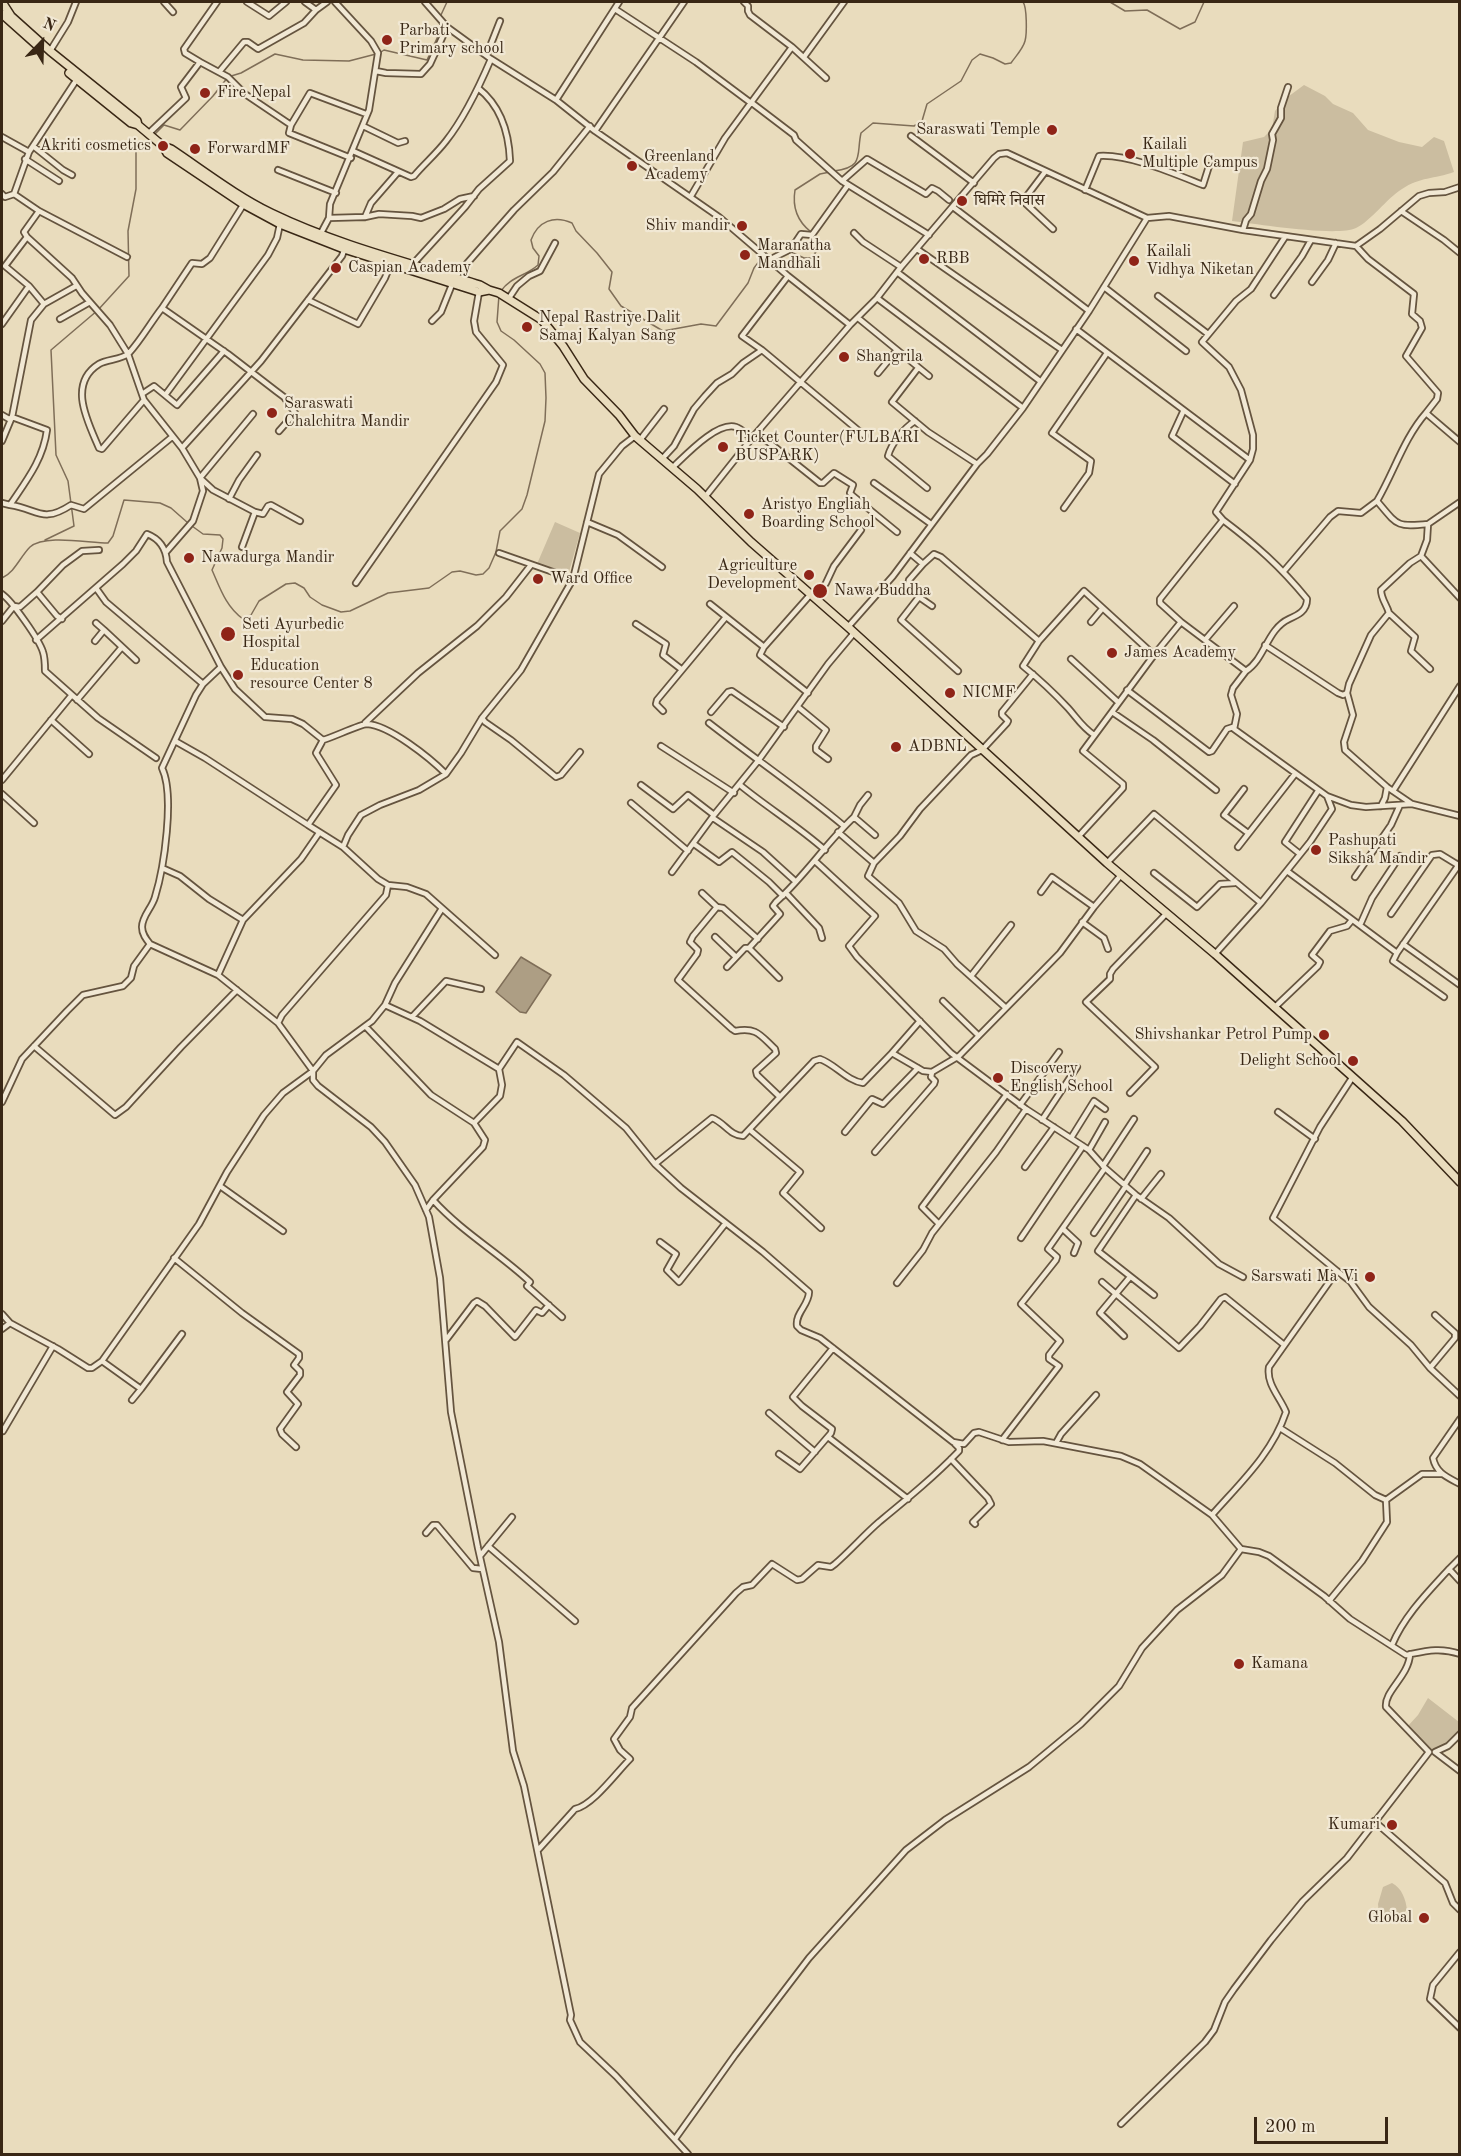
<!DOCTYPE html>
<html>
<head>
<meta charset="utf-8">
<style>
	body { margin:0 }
	#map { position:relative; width:1461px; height:2156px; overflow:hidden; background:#e9dcbd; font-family:"Old Standard TT",serif }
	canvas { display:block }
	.frame { position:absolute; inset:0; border:3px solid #392715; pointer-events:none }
	.north { position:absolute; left:12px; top:12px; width:60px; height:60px; -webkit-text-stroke:4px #f1e8d4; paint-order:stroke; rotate:23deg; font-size:16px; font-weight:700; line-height:24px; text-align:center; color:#392715 }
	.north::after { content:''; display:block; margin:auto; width:21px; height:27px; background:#392715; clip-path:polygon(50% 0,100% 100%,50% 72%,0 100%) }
	.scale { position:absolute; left:1254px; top:2117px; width:134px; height:27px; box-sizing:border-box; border:3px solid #392715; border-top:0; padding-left:8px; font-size:18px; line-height:21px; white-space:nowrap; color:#392715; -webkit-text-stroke:4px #f1e8d4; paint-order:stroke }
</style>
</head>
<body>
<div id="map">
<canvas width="1461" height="2156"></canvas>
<div class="frame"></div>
<div class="north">N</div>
<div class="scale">200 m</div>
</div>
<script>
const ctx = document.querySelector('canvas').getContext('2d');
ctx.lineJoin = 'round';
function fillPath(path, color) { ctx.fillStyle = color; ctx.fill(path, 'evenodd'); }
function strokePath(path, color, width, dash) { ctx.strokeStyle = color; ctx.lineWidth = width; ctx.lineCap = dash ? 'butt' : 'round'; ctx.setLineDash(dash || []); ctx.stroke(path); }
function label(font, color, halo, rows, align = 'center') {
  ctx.font = font + ' "Old Standard TT","Noto Serif Devanagari",serif'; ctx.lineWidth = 4.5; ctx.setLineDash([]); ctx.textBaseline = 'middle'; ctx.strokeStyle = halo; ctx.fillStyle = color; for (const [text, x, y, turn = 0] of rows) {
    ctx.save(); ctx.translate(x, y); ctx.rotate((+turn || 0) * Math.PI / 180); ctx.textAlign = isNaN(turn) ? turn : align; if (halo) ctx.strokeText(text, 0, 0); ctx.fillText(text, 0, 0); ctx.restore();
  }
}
fillPath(new Path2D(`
	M1304,85L1325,96L1333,104L1353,113L1368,130L1399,142L1422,147L1434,137L1444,141L1454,172C1434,179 1420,177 1402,189C1386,199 1371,221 1356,228C1337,237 1257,224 1232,221L1243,142L1264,137L1272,129L1275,111L1285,99Z
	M555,522L580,533L569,572L537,564Z
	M1428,1698L1459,1722V1731L1444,1746L1432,1750L1407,1727L1418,1715Z
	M1392,1883C1402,1888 1406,1900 1407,1910L1389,1923L1379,1915L1378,1904L1383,1887Z`), '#cbbda0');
const water = new Path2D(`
	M521,957L551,975L526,1013L520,1012L496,992Z`);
fillPath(water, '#ad9e84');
strokePath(water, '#7f6e58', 1.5);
strokePath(new Path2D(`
	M1110,2L1125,11L1147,10L1180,29L1195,22L1204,2
	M440,17L447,2
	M381,52L384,50L427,60L439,34L440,22
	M153,136L164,125L180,130L213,96L228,77L241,73L275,54L303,60L349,61L376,54
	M834,171C865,167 856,155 861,133L873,123L914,126L922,121L927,104L961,81L972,60L980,54L993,58L1005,64L1011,63C1015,57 1023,49 1025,41C1027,34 1027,7 1023,2
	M811,232C797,221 792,208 795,190L820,174L830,172
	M791,252L804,258H812L819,247L818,240L814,236
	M501,291C510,277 526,276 538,265L539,256L533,248L531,240C538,221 554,215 572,223L576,231L597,253L612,272L609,289L621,306L663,331L701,324L716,326L748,283L754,268L767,251L781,248L786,250
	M192,526L203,534L220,535L223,539L222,548L212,570C220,588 226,607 243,619L251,615L259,601L286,584L295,583L304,588L310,597L322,605L341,612L350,611L388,593L429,588L452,572L460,571L476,575L483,574L489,568L496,552L500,531L522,509L527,495L545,421L546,398L545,373L540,364L514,340L501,331L497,322L499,295
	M45,540L74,526L68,481L56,455L51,350L98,310L129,276L128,231L136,189V149L150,139
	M2,578C15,572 20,557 30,547C45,534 88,543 108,543L113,536L124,500L160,503L171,508L188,523`), '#7f6e58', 1.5);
const minor = new Path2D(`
	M164,2L173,12
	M247,2L269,16L286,2
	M305,2L316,10L327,2
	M425,2L447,27L491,59L556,100L595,131L719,217L788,276L850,325L752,438L705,497
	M744,2L748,6V11L750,15L792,47L826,78
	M615,9L696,62L751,103
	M50,51L68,22L76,2
	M487,54L500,21
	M804,57L844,2
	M200,62L185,53L184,49L217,2
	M376,71L386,73L421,74L430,64L447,27
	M219,72L244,42H248L258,49L304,23L316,10
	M77,79L29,152L14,194L39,211L24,232L27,237L72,278L82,293L110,325L128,354L144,400L182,448L200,478L203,491L193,521L166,552
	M556,100L619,2
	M752,103L794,135L796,140L842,181L929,235
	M291,125L310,93L366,114
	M363,126L398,143L405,141
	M595,131L684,2
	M148,134L186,98L181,87L200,62L228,77L245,94L291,125L289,133L351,158
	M911,136L974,183
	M2,137L29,152
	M33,146L63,170L72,175
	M353,151L411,177L414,176C424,164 436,154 446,141C465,117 479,87 491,59
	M25,159L59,181
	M278,170L336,193
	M1045,172L1023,201L1053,229
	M842,181L867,159L926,194L932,188L938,191L949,200
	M1085,190L1099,156C1129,154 1175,174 1203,185L1209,166
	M2,194L5,197L14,194
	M691,196L725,138L792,47
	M245,202L210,258L202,264L192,263L162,308L228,354L276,391L284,397L295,413L279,431
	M953,207L1089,311
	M39,211L127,257
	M1401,211L1444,240L1460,253
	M365,217L371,203L398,172
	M329,218L365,217L379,214L412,216L421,218L444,209L460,199L474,196
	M1243,230L1246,220L1251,214L1261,181L1267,169L1273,140L1272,134L1281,118V108L1288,87
	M321,233L329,218L330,204L369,110L378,53L371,41L335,2
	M854,233L863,242L901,267
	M1356,246L1368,259L1414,294L1412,314L1420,321L1422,328L1406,356L1438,393L1437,399L1426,413L1460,442
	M917,249L1062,350
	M769,260L791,249L801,234L812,235L848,185
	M413,264L465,207L479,189L510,161C509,133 501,106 478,88
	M897,272L1040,381
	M788,276L742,336L762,350L865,436
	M1312,282L1328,260L1336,243
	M29,286L44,304
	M1104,287L1186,351
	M1274,295L1302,256L1311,240
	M1158,296L1208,334
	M509,298L517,286L529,276L540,271L555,243
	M877,298L1023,408
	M308,300L358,324L385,278L391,263
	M858,318L929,376
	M60,319L90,302
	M432,321L441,312L455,277L514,210L553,172L590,126
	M2,324L29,286L5,266L27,237
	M850,325L877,298L901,267L994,158L999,154L1007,153L1147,218L1169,216L1243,230L1356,246L1380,229L1419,196L1429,193L1445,192L1460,187
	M1076,329L1250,460L1216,512L1223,520
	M918,368L892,402L928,432L977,464
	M878,373L897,350
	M142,394L154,386L177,405L224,351
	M166,394L268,255L277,238L280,224
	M144,400L102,449L99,448C88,422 67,384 99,364C107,359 122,360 129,353C141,340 151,322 162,308
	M1183,412L1172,436L1235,484
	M1426,413C1404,438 1394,472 1377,501C1398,526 1396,527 1428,524
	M253,414L200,478L213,490L255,512L263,514L268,506L271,505L300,521
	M2,415L9,419L12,417L31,320L44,304L76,286
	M915,421C904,428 891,444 888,456L927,488
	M757,433L820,483H823L834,473L853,485L850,493L853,496L897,532
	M635,436L622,446L599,474L573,579L521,670L482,718L461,753L446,774L419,790L380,805L361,815L348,835L343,847L378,879L388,885L386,895L282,1015L278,1023L313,1071V1080L318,1086L371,1127L385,1142L415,1185L429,1217L440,1278L451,1412L478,1548L499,1642L513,1751L524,1786L571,2015L570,2020L580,2042L616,2076L688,2154
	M640,440L664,409
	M2,441L12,417L47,430C43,460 26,481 10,505L2,503
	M182,448L261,361L342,256L345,248
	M662,459L674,446L694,409L705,396L717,383L732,374L743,363L762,350
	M1250,460L1253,449V435L1241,390L1229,367L1202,342L1236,301L1251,289L1285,237
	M672,468C685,456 717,421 736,427C742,429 747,435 752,438
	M874,483L931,524
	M229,499L239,480L257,455
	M10,505C38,509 42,524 71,505L84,509L172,437
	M1064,508L1089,473L1091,461L1052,433L1107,353
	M587,522L618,535L662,567
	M242,547L255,512
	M499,553L573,579
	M910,553L923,564L934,554L941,557L1039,641L1084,591L1154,655L1181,622L1160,603V599L1223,520C1256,545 1280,566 1307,599C1307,611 1298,615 1289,619C1267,629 1265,659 1246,671L1181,622
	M1421,556L1460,598
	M923,564L909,580L908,585L919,597L932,606
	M1284,571L1330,517L1338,511L1361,513L1377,501
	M356,583L496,382L503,365L476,332L474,321L479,292
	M96,588L106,602L203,684
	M37,592L63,565L82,551L99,550
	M2,594C12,601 39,639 43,652C45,658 45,666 45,671L98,718L156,758
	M919,597L901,620L958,671
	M815,599L826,583L834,566L861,530
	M710,604L764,647L810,595
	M1389,613L1415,637L1411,651L1430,669
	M2,621L14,606L20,607L37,592L57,616L62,619
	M1091,622L1102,609
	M96,623L104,630
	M636,624L666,644L663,655L681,669
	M848,627L893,576L977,464L987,454L1023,408L1089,311L1147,218
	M1205,640L1234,606
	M95,641L104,630L136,660
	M1039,641L1023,666C1039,679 1054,693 1068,708C1077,718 1082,727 1094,735
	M1265,645L1338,693L1343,695L1347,693
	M764,647L760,655L808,693
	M1071,659L1118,702
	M221,667L235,689L265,717L292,719L303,724L323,740C331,738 361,724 367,724C389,725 430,758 446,774
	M1127,690L1209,752L1212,751L1227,729L1233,727
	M77,700L122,647
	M798,707L826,730L816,746V750L828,759
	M663,711L656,704L657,700L726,617
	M711,712L728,692L732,691L784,727
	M1112,712L1153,740L1216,790
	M482,718L485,722L511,740L556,777L561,775L580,752
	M51,720L89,754
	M365,723L418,673L477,626L506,597L531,565
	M709,723C754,758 801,790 844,826
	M323,740L316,753L336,785L308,825L343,847
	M175,741L205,758L308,825
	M661,746L734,793
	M2,780L71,696
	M641,785L673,809L688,795L714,815
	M740,785C768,808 798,826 825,850
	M1244,789L1224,815L1248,833
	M1393,791L1460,686
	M2,794L34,823
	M1327,796L1351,805L1366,807L1412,804L1460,816
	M631,803L688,851
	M1412,804L1387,787L1345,750L1344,742L1353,715L1347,693L1349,684L1371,635L1389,613C1387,605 1381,599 1381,590L1410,563L1421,556L1427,540L1428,524L1460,502
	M1381,806L1385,798L1387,787
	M854,817L860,805L868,795
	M713,818L763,852L795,881
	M838,832L874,863L900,836L920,809L971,755L982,750L1007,723L1008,721L1002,715V712L1033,674
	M1078,837L1123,788V784L1083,751L1154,655
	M694,844L719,862L732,852L769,882L783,896
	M1238,847L1295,774
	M1300,854L1285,842L1318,791
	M815,861L875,916L849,946L857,957L951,1053L1026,1109L1089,1150L1105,1168L1048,1249L1057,1257L1056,1260L1021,1304L1060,1341L1049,1355V1359L1059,1366L1002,1440
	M874,863L868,876L899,903L916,931L944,949L957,964L1006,1008
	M1107,863L1154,814L1261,903
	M162,868L180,876L209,899L243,920
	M1287,871L1397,953L1460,863
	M672,872L714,815L758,761L828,664L854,633
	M1154,873L1197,907L1220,884L1235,883
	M1355,877L1391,825L1400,805
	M388,885L407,887L426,894L495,955
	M1041,892L1052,877L1094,907
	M702,893L717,907
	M786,893L819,928L822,938
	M1391,914L1432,855L1440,854L1458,865
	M1082,922L1104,938L1108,949
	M1360,925L1372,898L1400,856
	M715,937L736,957
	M758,939L723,908L717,907L693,936L690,942L698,950L697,954L678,980L732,1029L735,1031C757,1027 760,1035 775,1049L776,1053L756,1071L757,1075L780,1097
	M150,944L218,975L278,1023
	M1403,944L1460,985
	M749,948L779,978
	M1397,953L1393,961L1444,997
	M1215,954L1261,903L1310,842L1332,809L1327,796L1234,729L1237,714L1231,695L1233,688L1246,671
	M727,967L745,948H749L780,914L773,906L776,902C805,876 826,843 854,817L875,835
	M218,975L243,920L301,859L319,833
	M971,976L1011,925
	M943,1001L978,1035
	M385,1005L420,1021L499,1069L517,1042L564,1075L626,1128L655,1164L681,1188L763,1252L809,1292C809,1305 795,1313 797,1326L801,1330L820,1338L953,1442L964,1444L974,1433L979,1432L1009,1442L1043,1441L1121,1456L1140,1464L1212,1515
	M1274,1008L1318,966L1320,962L1312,955L1330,931L1347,926L1352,920
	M412,1017L446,981L481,989
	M366,1027L431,1095L474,1123
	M34,1046L115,1115L126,1107L181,1047L237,990
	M892,1053L920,1021
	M1130,1093L1155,1067L1086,1002L1110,979V974L1113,969L1166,914
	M2,1102L22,1059L67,1011L83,995L123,986L131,978L134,966L150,944C146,939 142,934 142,927C142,916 152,908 155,897C164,868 175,795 162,768L196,695L203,684L221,667L167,562C166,548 160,539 147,534L136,551L123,564L36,640
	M1020,1105L1059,1052
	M1278,1112L1315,1139
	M1042,1120L1077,1067
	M750,1130L800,1172L783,1193L821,1228
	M845,1132L872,1099L883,1104L918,1068
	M1071,1138L1094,1101L1105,1109
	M1089,1150L1105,1122
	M875,1152L934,1084L935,1081L931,1077L932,1072
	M655,1164L712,1118C724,1122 730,1136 743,1136L814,1061L820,1059C835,1064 847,1081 863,1083L892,1053L923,1071L932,1072L959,1056L1060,953L1094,907L1121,875
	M1103,1166L1134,1119
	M1025,1167L1054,1127
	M1105,1168L1136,1195L1169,1218L1219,1264L1243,1277
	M1125,1184L1147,1151
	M220,1186L283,1231
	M1136,1195L1098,1251L1154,1295
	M1141,1199L1161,1174
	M433,1200C462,1232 499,1253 530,1282L527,1286L562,1317
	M426,1210L433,1200L483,1147L485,1140L474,1123L500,1096L502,1085L499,1069
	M939,1224L922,1207L1007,1094
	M1063,1229L1078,1243L1074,1253
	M1094,1233L1126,1186
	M1021,1238L1083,1146
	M660,1242L676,1254L667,1270L679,1282L725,1224
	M174,1258L242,1313L299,1354V1358L294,1365L300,1371V1375L287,1392L298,1404L280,1429L282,1434L296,1447
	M1337,1271L1350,1281L1369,1307L1411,1345L1430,1368L1460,1396
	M1102,1282L1179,1348L1200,1326L1221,1299L1225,1297L1283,1344
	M897,1283L923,1250L932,1233L996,1152L1026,1109
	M2,1314L10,1323
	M2,1329L10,1323L58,1349L88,1368H92L102,1361L199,1224L227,1172L264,1115L283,1093L313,1071L326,1055L372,1021L385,1005L395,983L441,910
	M1124,1336L1100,1313L1130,1277
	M446,1340L474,1303L477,1301L485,1306L515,1337L536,1310L542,1313L549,1305
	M102,1361L141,1389L182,1334
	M1430,1368L1455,1338V1333L1435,1315
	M132,1400L141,1389
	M769,1413L815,1452
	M1460,1419L1433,1458C1436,1473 1447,1477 1460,1484
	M1280,1428L1335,1463L1375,1495L1386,1500L1422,1474H1441
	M3,1431L53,1346
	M828,1437L908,1499
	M1056,1443L1061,1434L1096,1395
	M779,1454L800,1469L831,1433L832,1429L802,1406L793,1397L833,1348
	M951,1459L988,1498L991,1504L973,1522L975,1524
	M426,1533L433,1525H437L473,1568L482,1569
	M488,1546L575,1621
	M1241,1549L1259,1552L1269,1556L1324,1596L1350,1619L1406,1655C1426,1651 1440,1647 1460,1654
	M480,1556L512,1517
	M1460,1558L1449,1569L1460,1581
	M1329,1601L1362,1561L1387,1522L1386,1500
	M1392,1645C1404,1616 1428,1592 1449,1569
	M1460,1734L1448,1746L1435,1752L1460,1771
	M1374,1821L1445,1883L1453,1903L1460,1910
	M538,1850L575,1809C593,1805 616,1773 630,1759L620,1750L614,1739L630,1717L632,1708L736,1593L743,1587L752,1585L772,1564L797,1580L802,1579L818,1565L831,1567L835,1564C850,1551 864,1535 879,1522C907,1499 934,1477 959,1451V1448L955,1444
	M1460,1952L1433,1985L1430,1999L1460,2028
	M1121,2124L1205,2042L1214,2030L1225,2002L1234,1989L1271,1940L1303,1901L1347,1858L1429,1752L1386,1707C1384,1691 1409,1676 1410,1654
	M675,2139L735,2055L809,1958L906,1850L945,1820L1029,1767L1081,1724L1119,1686L1142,1648L1177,1610L1222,1575L1241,1549L1212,1515C1240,1483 1272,1454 1286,1412C1280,1397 1266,1384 1269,1367L1337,1271L1273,1218L1320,1127L1352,1078`);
const primary = new Path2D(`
	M2,2L11,16L50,51L137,121L138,125L163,146L167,153L243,204L280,224L344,249L479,292L489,290L499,293L542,320L563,346L584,379L619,415L635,436L697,489L751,542L848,627L1107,863L1215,954L1402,1121L1460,1182
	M2,14L40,48
	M69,73L131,123L138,125
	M163,146L171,149C204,171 236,196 271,213C337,245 410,263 480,285L489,290`);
strokePath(minor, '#65543f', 8);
strokePath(primary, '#392715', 10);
strokePath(minor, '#f1e8d4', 4.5);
strokePath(primary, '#e9dcbd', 7);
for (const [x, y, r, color] of [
	[387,40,6,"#8f2418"],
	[205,93,6,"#8f2418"],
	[1052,130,6,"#8f2418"],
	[163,146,6,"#8f2418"],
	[195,149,6,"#8f2418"],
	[1130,154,6,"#8f2418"],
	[632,166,6,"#8f2418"],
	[962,201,6,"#8f2418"],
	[742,226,6,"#8f2418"],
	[745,255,6,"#8f2418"],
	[924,259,6,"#8f2418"],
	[1134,261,6,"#8f2418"],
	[336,268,6,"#8f2418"],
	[527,327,6,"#8f2418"],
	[844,357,6,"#8f2418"],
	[272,413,6,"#8f2418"],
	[723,447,6,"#8f2418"],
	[749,514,6,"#8f2418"],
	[189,558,6,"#8f2418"],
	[809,575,6,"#8f2418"],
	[538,579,6,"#8f2418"],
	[820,591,8,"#8f2418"],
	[228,634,8,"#8f2418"],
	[1112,653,6,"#8f2418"],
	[238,675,6,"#8f2418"],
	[950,693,6,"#8f2418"],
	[896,747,6,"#8f2418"],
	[1316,850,6,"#8f2418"],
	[1324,1035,6,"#8f2418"],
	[1353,1061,6,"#8f2418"],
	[998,1078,6,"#8f2418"],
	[1370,1277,6,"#8f2418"],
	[1239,1664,6,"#8f2418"],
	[1392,1825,6,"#8f2418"],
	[1424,1918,6,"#8f2418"]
]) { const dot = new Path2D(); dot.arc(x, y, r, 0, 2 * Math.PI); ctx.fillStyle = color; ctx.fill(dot); strokePath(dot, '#f1e8d4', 2); }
label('16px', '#392715', '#f1e8d4', [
	["Parbati",399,31],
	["Primary school",399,49],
	["Fire Nepal",217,93],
	["Saraswati Temple",1040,130,"right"],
	["Kailali",1142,145],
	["Multiple Campus",1142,163],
	["Akriti cosmetics",151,146,"right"],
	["ForwardMF",207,149],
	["Greenland",644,157],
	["Academy",644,175],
	["घिमिरे निवास",974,201],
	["Shiv mandir",730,226,"right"],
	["Maranatha",757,246],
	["Mandhali",757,264],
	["Kailali",1146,252],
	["Vidhya Niketan",1146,270],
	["RBB",936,259],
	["Caspian Academy",348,268],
	["Nepal Rastriye Dalit",539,318],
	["Samaj Kalyan Sang",539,336],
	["Shangrila",856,357],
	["Saraswati",284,404],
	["Chalchitra Mandir",284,422],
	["Ticket Counter(FULBARI",735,438],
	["BUSPARK)",735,456],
	["Aristyo Engliah",761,505],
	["Boarding School",761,523],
	["Nawadurga Mandir",201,558],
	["Agriculture",797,566,"right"],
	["Development",797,584,"right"],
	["Ward Office",550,579],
	["Nawa Buddha",834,591],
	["Seti Ayurbedic",242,625],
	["Hospital",242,643],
	["James Academy",1124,653],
	["Education",250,666],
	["resource Center 8",250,684],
	["NICMF",962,693],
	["ADBNL",908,747],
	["Pashupati",1328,841],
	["Siksha Mandir",1328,859],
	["Shivshankar Petrol Pump",1312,1035,"right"],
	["Delight School",1341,1061,"right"],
	["Discovery",1010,1069],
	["English School",1010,1087],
	["Sarswati Ma Vi",1358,1277,"right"],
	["Kamana",1251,1664],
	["Kumari",1380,1825,"right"],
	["Global",1412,1918,"right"]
], 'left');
</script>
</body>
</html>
